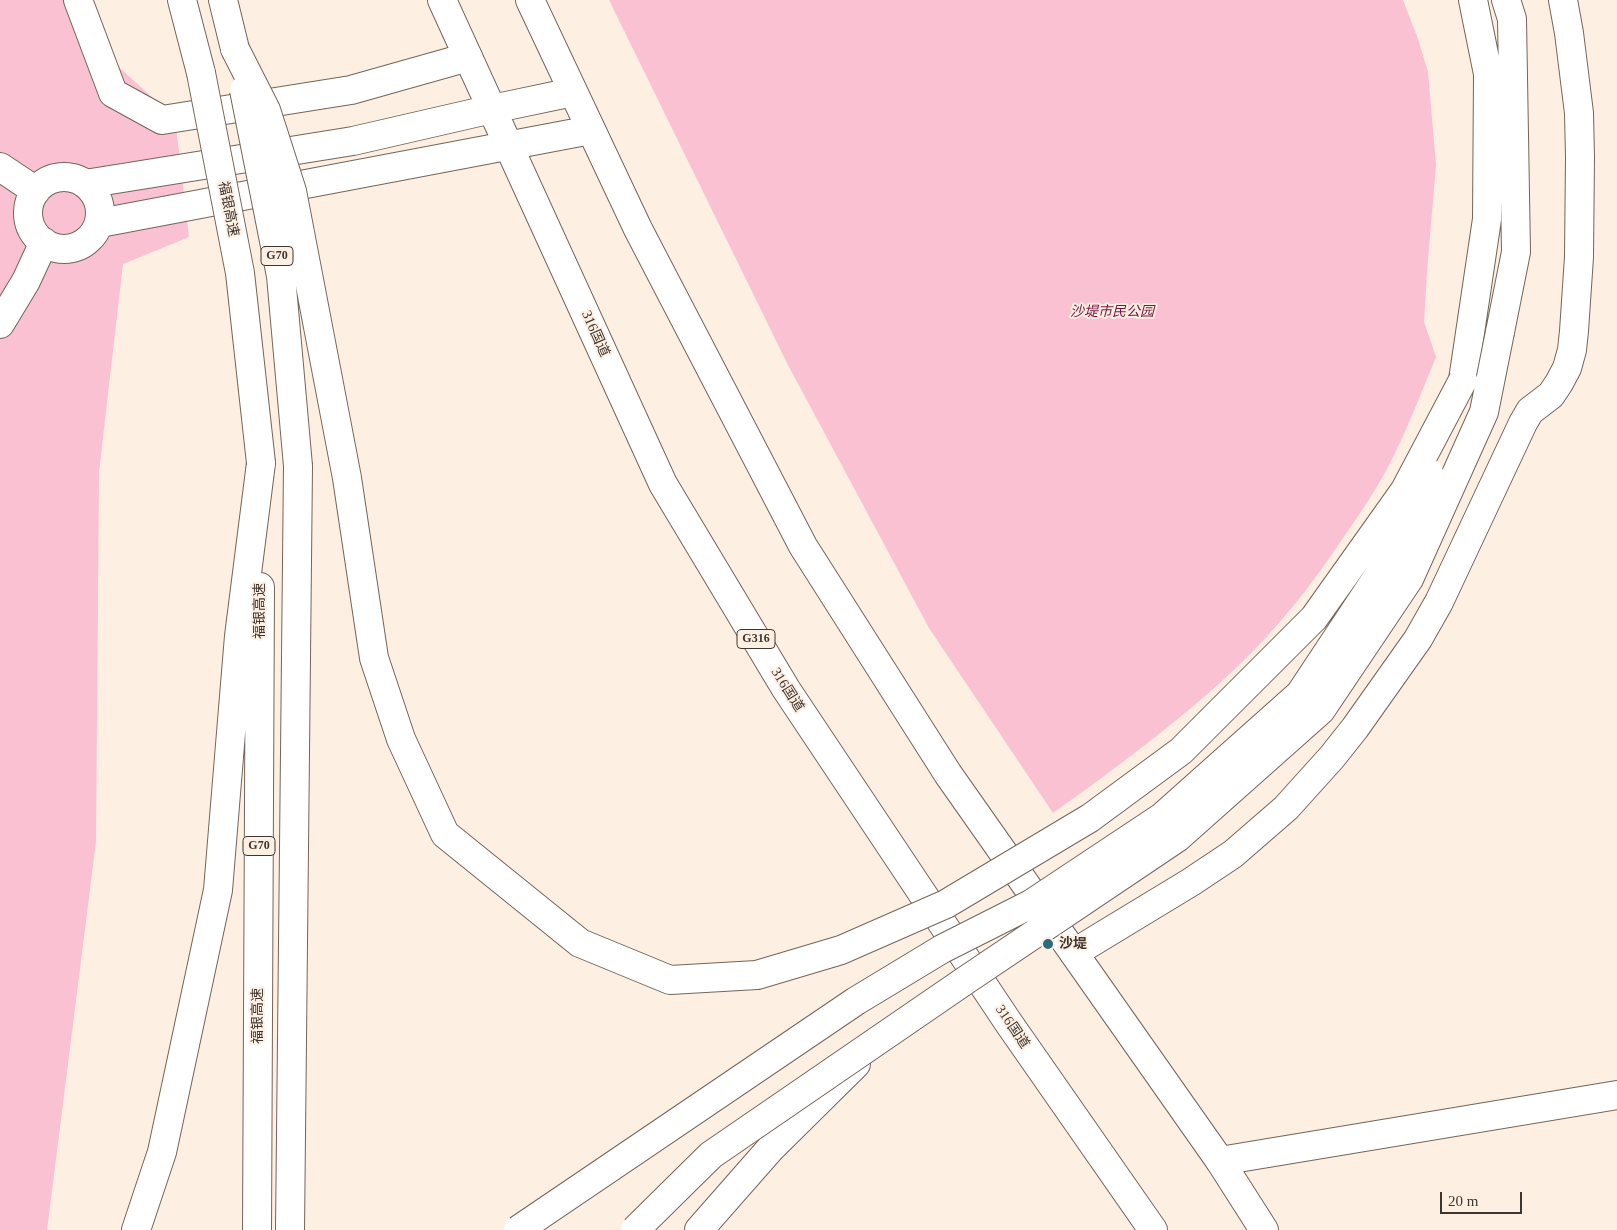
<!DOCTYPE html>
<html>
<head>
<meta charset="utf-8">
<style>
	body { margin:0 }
	#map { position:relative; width:1617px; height:1230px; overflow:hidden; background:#feefe3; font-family:"Times New Roman",serif }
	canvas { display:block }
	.scale { position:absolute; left:1440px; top:1192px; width:82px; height:22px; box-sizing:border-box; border:2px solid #3d3630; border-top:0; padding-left:6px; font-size:15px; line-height:18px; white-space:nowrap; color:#3d3630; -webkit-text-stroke:4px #feefe3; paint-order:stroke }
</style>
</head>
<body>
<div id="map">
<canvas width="1617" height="1230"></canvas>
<div class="scale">20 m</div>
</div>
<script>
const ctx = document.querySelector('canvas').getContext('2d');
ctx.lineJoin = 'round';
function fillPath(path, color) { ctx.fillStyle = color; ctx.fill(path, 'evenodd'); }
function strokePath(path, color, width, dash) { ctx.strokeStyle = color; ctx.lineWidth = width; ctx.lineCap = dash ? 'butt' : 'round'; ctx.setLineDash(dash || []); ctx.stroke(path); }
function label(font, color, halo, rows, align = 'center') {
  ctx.font = font + ' "Times New Roman","Noto Sans SC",serif'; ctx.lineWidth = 4; ctx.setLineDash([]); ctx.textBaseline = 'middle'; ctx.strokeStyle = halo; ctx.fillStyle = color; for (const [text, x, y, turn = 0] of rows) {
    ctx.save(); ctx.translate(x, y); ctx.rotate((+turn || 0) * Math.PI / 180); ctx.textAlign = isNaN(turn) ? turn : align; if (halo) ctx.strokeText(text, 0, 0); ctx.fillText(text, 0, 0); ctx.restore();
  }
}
fillPath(new Path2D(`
	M0,0H90L111,60L175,118L189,237L123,264L99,472L96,842L47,1230H0Z
	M609,0H1403L1418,39L1428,72L1436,165L1427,271L1424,322L1436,357C1423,388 1411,420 1396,451C1381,483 1361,512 1341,541C1311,586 1276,630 1237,667C1180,721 1117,767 1053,813L929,628L788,365Z`), '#f9c1d2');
const minor = new Path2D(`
	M78,0L113,93L162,120L351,90L468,57
	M0,167L36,191
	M28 213a36 36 0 1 1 72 0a36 36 0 1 1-72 0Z
	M85,184L353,141L492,109L573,92
	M100,223L591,130
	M0,324L26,281L44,242
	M1074,953L1191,882L1233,854L1286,808L1332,757L1355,728L1418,639L1439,602L1523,423L1530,411L1551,395L1559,383L1567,368L1572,350L1574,331L1579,257L1580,157L1579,113L1569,33L1563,0
	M1220,1161L1617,1095`);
const highway = new Path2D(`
	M182,0L201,73
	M223,0L235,49
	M442,0L663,484L786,689L1008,1022L1153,1230
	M530,0L638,229L803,546L948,774L1220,1161L1264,1230
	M1500,332L1516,252L1512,19L1506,0
	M1463,380L1487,219L1488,74L1473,0
	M136,1230L162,1152L218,890L239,636L261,463
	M257,1230L260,587
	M290,1230L298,466
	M699,1230L771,1148L856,1064`);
strokePath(minor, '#756559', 30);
strokePath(highway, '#756559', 30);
strokePath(minor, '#fff', 28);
strokePath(highway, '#fff', 28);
const highwayBridge = new Path2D(`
	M235,49L266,110L292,191L347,478L374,658L401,739L445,834L580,943L670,980L757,975L841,950L946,904L1090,818L1181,751L1314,618L1405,490L1463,380
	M201,73L240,273L261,463
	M244,90L281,276L298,466
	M518,1230L856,1001L942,949L1031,904L1162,817L1300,694L1408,531L1429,473
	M635,1230L711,1155L966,980L1177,838L1321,710L1409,579L1484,412L1500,332`);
strokePath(highwayBridge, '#756559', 30, []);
strokePath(highwayBridge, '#fff', 28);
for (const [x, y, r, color] of [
	[1048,944,6,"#296d7d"]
]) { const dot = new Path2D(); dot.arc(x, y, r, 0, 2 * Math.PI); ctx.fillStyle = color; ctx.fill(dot); strokePath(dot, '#feefe3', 2); }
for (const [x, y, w] of [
	[277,256,32],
	[756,639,38],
	[259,846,32]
]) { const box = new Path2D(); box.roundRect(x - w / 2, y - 9.5, w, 19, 4); ctx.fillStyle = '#feefe3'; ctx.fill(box); strokePath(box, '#3d3630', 1); }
label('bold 12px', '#3d3630', null, [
	["G70",277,256],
	["G316",756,639],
	["G70",259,846]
]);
label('14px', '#3d3630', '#feefe3', [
	["福银高速",228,209,79],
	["316国道",595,334,66],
	["福银高速",260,611,-90],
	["316国道",787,690,58],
	["福银高速",258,1016,-90],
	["316国道",1012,1027,56]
]);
label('italic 14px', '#791342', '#feefe3', [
	["沙堤市民公园",1112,312]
]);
label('bold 14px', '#3d3630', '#feefe3', [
	["沙堤",1059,944]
], 'left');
</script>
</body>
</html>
